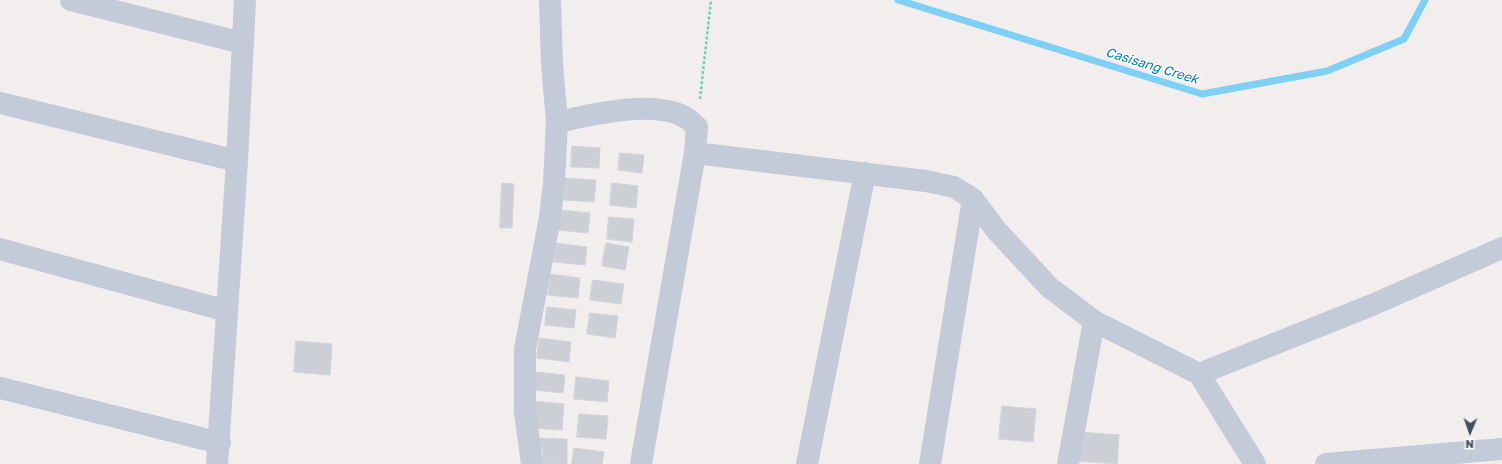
<!DOCTYPE html>
<html>
<head>
<meta charset="utf-8">
<style>
	body { margin:0 }
	#map { position:relative; width:1502px; height:464px; overflow:hidden; background:#f1eeed; font-family:"Golos Text",sans-serif }
	canvas { display:block }
	.north { position:absolute; left:1450px; top:412px; width:40px; height:40px; -webkit-text-stroke:3px #fff; paint-order:stroke; rotate:182deg; font-size:11px; font-weight:700; line-height:16px; text-align:center; color:#444f5d }
	.north::after { content:''; display:block; margin:auto; width:14px; height:18px; background:#444f5d; clip-path:polygon(50% 0,100% 100%,50% 72%,0 100%) }
</style>
</head>
<body>
<div id="map">
<canvas width="1502" height="464"></canvas>
<div class="north">N</div>
</div>
<script>
const ctx = document.querySelector('canvas').getContext('2d');
ctx.lineJoin = 'round';
function strokePath(path, color, width, dash) { ctx.strokeStyle = color; ctx.lineWidth = width; ctx.lineCap = dash ? 'butt' : 'round'; ctx.setLineDash(dash || []); ctx.stroke(path); }
function fillPath(path, color) { ctx.fillStyle = color; ctx.fill(path, 'evenodd'); }
function label(font, color, halo, rows, align = 'center') {
  ctx.font = font + ' "Golos Text",sans-serif'; ctx.lineWidth = 3; ctx.setLineDash([]); ctx.textBaseline = 'middle'; ctx.strokeStyle = halo; ctx.fillStyle = color; for (const [text, x, y, turn = 0] of rows) {
    ctx.save(); ctx.translate(x, y); ctx.rotate((+turn || 0) * Math.PI / 180); ctx.textAlign = isNaN(turn) ? turn : align; if (halo) ctx.strokeText(text, 0, 0); ctx.fillText(text, 0, 0); ctx.restore();
  }
}
strokePath(new Path2D(`
	M898,0L1202,94L1327,71L1404,39L1425,0`), '#7fd0f6', 7);
const building = new Path2D(`
	M572,146L600,148L599,168L571,167Z
	M620,153L644,155L642,173L618,170Z
	M565,178L596,180L594,202L564,200Z
	M502,183L514,184L512,228H500Z
	M612,183L638,186L636,208L610,205Z
	M560,210L590,213L588,233L557,230Z
	M609,217L634,219L632,242L607,239Z
	M555,243L587,247L585,265L554,262Z
	M606,243L629,247L625,270L602,266Z
	M550,274L580,278L578,298L548,295Z
	M593,280L624,284L621,304L590,300Z
	M547,307L576,310L574,328L545,325Z
	M590,313L618,316L615,338L587,334Z
	M539,338L571,342L569,362L537,358Z
	M296,341L332,344L330,375L294,372Z
	M535,372L565,375L563,393L533,390Z
	M576,377L609,381L607,402L574,399Z
	M533,401L564,404L562,430L531,428Z
	M1002,406L1036,409L1033,442L999,439Z
	M579,414L608,416L606,439L577,437Z
	M1078,432L1119,435L1117,464L1076,461Z
	M535,438L567,439V464H542L543,449H535Z
	M574,448L604,452L602,464H572Z`);
fillPath(building, '#cccfd6');
strokePath(building, '#d1d3da', 1);
strokePath(new Path2D(`
	M700,99L711,0`), '#6bd5ac', 2.5, [3, 2]);
strokePath(new Path2D(`
	M71,0L243,43
	M0,103L237,161
	M557,122C592,115 656,98 688,119C691,121 694,125 697,127L695,153L641,464
	M695,153L926,181L954,187L973,199L997,231L1049,287L1094,321L1199,374L1372,305L1502,248
	M0,249L227,311
	M1199,374L1255,464
	M0,388L220,443
	M217,464L237,161L245,0
	M532,464L525,412V349L550,217L554,182L557,122L552,64L550,0
	M807,464L865,173
	M930,464L973,199
	M1068,464L1094,321
	M1326,464L1502,449`), '#c2cbd7', 22);
label('italic 13px', '#007bb4', '#fff', [
	["Casisang Creek",1152,66,17]
]);
</script>
</body>
</html>
